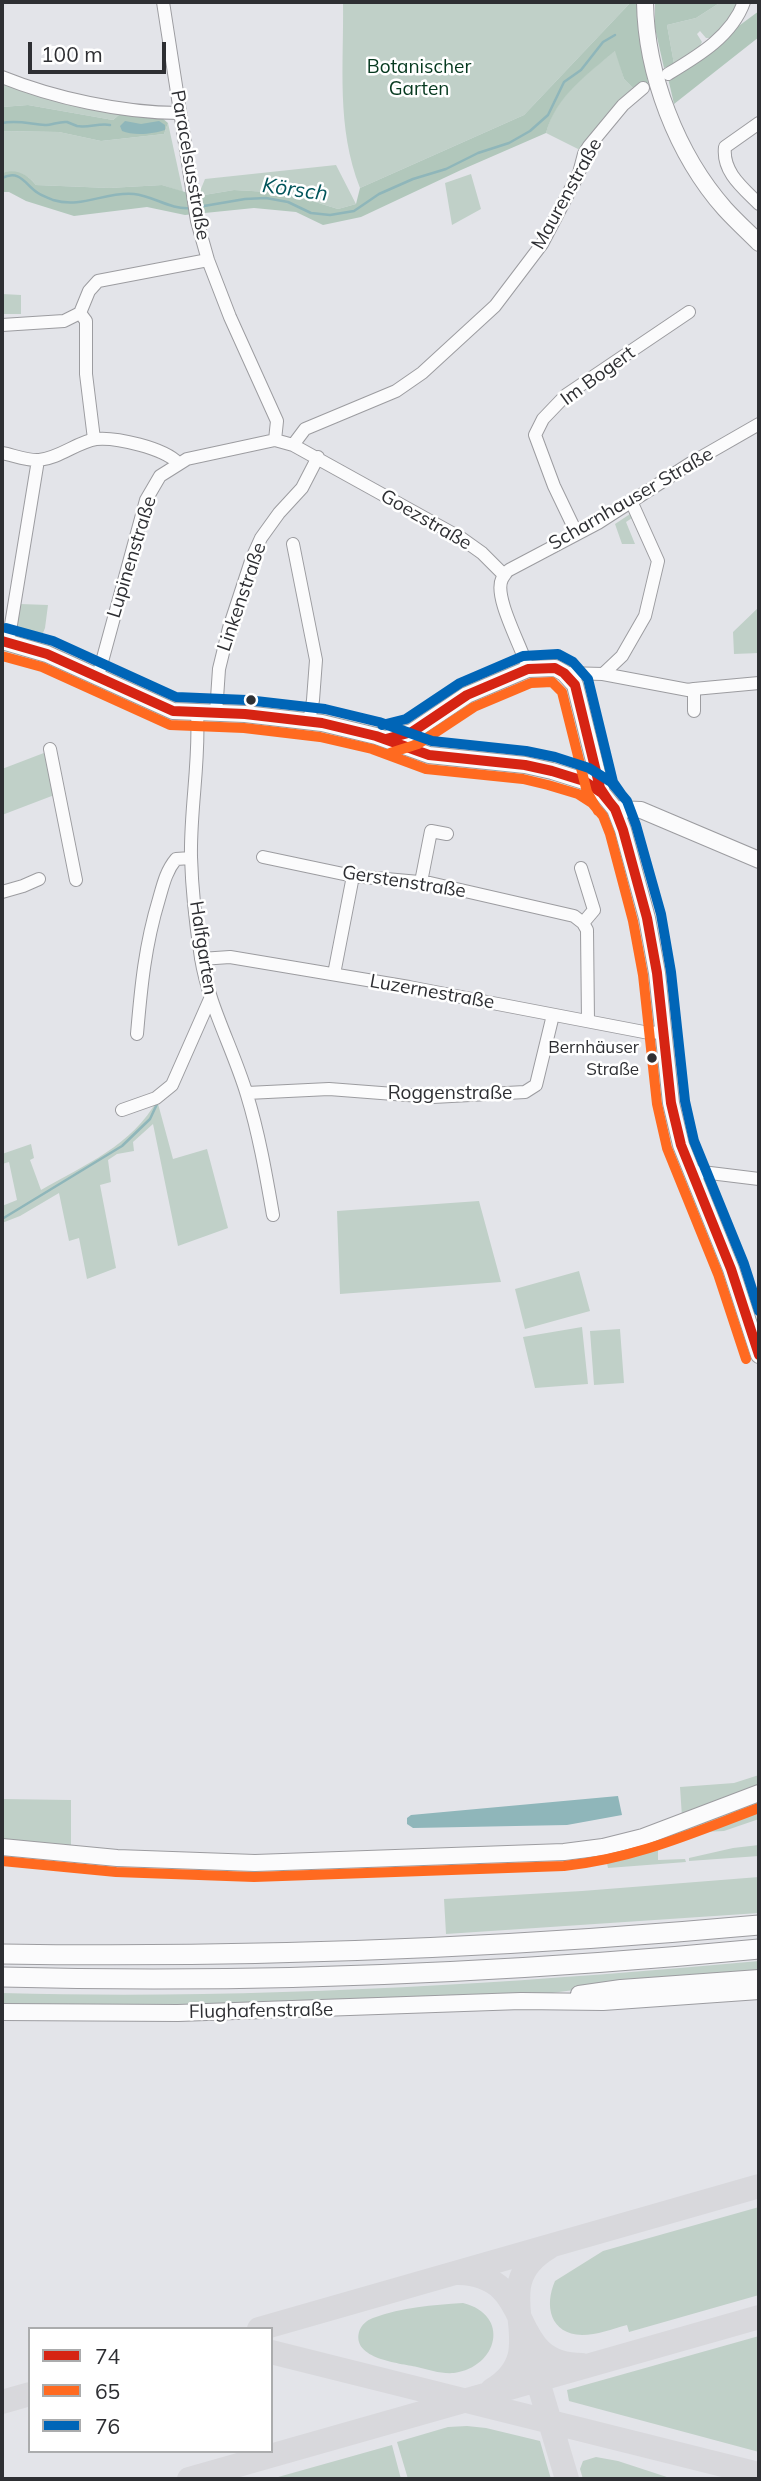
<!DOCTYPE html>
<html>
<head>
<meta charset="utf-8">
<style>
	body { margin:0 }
	#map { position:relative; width:761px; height:2481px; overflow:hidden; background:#e3e4e9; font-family:Mulish,sans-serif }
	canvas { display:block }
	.frame { position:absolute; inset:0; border:4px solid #2e2f33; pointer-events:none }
	.legend { position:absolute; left:28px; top:2327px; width:245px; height:126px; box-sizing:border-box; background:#fff; border:2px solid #abacad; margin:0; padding:9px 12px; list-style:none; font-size:21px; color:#2e2f33 }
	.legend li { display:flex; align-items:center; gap:14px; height:35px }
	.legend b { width:35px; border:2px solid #abacad }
	.scale { position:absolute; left:28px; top:42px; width:138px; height:32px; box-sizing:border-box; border:4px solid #2e2f33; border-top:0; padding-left:9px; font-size:21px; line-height:24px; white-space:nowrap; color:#2e2f33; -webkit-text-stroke:5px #fff; paint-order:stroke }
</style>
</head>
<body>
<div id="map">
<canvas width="761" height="2481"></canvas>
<div class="frame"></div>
<ul class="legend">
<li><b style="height:9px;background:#d62413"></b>74</li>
<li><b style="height:9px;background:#ff6a20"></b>65</li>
<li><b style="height:9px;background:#0065b7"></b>76</li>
</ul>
<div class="scale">100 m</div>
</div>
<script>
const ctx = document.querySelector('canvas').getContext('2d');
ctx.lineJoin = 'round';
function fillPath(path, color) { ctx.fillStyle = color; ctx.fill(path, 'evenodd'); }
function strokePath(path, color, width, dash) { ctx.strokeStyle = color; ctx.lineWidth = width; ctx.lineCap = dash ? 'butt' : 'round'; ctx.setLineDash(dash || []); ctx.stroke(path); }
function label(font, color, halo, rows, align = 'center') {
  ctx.font = font + ' Mulish,sans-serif'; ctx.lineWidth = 5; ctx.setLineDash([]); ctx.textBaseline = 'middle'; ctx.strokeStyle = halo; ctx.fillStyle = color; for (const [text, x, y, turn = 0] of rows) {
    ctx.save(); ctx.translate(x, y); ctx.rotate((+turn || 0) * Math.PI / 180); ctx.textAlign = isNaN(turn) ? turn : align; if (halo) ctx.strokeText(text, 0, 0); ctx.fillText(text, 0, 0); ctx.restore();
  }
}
fillPath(new Path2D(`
	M343,2H631L524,115L360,188C336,127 344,65 343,2Z
	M721,2H740L715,38H706L700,31L697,34L702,42L696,53L674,64L667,25L696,18Z
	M616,50L624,79L635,90L582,151L546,133C555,96 588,73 616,50Z
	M2,82L120,114L113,120L28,105L2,107Z
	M168,123L183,192L162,185L109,188L36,185C29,175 14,169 2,173V131L59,132L101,141L164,134Z
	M336,165L356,204L338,209L286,193L234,190L198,196L205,179Z
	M471,174L481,209L452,225L445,183Z
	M2,294L21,295V314H2Z
	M630,514L632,518L626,522L635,544H622L615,524Z
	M20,604L48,605L45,628L39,643L18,636L16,628Z
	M759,607V653L734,654L733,632Z
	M49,751L57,794L2,815V769Z
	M157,1100L173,1159L207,1149L228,1228L178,1246L153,1124L133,1142L134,1151L117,1154L108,1160L111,1182L100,1185L116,1268L87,1279L79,1238L69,1241L59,1193L20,1216L2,1223V1206L17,1200L9,1162L2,1164V1154L31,1144L34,1158L30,1160L41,1190C83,1166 134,1144 157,1100Z
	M479,1201L501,1282L340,1294L337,1211Z
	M579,1271L590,1311L525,1329L515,1289Z
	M582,1327L588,1384L535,1388L523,1337Z
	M620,1329L624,1383L594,1385L590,1331Z
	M759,1775V1785L682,1817L680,1787L734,1783Z
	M2,1799L71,1800V1847L2,1840Z
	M759,1801V1819L724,1831L704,1832L658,1842V1860L685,1859L686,1862L608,1868L604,1850Z
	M759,1845V1856L689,1861V1858L733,1848Z
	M759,1877V1913L446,1934L444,1899L582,1891Z
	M759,1961V1973L632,1982L552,1993L494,1997L265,2006L2,2007V1993C254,2000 508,1984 759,1961Z
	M759,2207V2295L629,2332L627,2325C612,2329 597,2335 582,2335C550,2334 544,2306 555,2281L603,2251Z
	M463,2303C511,2315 498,2367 454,2373C441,2374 429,2370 417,2367C399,2363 352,2359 359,2332C361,2325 367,2320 373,2318C403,2307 432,2305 463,2303Z
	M759,2336V2452L569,2401L567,2390Z
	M467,2426L486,2428L540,2441L551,2479H408L397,2442L448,2427Z
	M392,2445L401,2479H271Z
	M596,2457L618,2461L673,2479H583L580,2469L583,2461Z`), '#c0d0c8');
fillPath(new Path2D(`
	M631,2H637L640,38L649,88L635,90L624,79L615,51C588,74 556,96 546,133L461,170L361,217L323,225L296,212L254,208L185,215L147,207L74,216L26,201L9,192H2V173C16,168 27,174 36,185L109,188L162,185L198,196L234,190L286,193L338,209L356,204L360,188L524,115Z
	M655,2H721L696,18L667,25L674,64L664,68L655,28Z
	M759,11V37L674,104L668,78Z
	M28,105L113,120L120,114L162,118L168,123L164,134L101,141L59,132L2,131V107Z`), '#b1c7bb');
fillPath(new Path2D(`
	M125,121L141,124L159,121L165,125V130C154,134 133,136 122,131L120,126Z
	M618,1796L622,1815L567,1825L413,1828L407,1824V1818L411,1815Z`), '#8fb6ba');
strokePath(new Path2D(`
	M2,123C18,120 30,124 45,125C52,125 60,121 67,122C67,122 77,126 77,126C88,128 99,123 110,125
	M2,178C21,169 25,185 38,193C42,196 49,198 53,200C82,209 106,191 134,194C154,196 170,210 191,208
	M198,207L245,199L266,198L288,202L311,213L330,215L354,211L379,194L413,179L446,169L478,153L509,143L530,131L548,115L564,82L581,70L603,42L615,35
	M2,1219L122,1146L150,1119L157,1104`), '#8fb6ba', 2.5);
strokePath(new Path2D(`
	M459,2273C540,2276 502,2364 582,2365
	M259,2329L759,2186
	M271,2352L759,2474
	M533,2365L567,2479
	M492,2390C559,2349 480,2289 548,2248
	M2,2402L30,2394
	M189,2479L759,2317`), '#d8d8dc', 24);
const minor = new Path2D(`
	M163,2L197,221L208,260L230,317L277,421L275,440
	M668,74C698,56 732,36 744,2
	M2,77C54,98 123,113 179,113
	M759,123L725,147C722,172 743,188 759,204
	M80,313L86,321V374L94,439
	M2,325L64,321L80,313L89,291L98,281L208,260
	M293,445L305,429L396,391L422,373L495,306L542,244L579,173L584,154L589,146L623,105L643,88
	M2,453C13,455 28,461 39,460C60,458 77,442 96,439C116,437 164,448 178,463
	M577,534L554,486L535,435L543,419L566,395L689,312
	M293,544L316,660L313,700L309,721
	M8,643L38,460
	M528,669C523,649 493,597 502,579C503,577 507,571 509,570L598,523L691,463L759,424
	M564,673L603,674L688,690L694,689V711
	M603,674L622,656L645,616L658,561L631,501
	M95,677L100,669L146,500L160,476L187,459L275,440L293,445L461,538L482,553L504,575
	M694,689L759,683
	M197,713C200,761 190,809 191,857C192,890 196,926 201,958C209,1007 233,1048 247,1095C259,1134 266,1175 273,1215
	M216,713L219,669L229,628L252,558L261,538L279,513L302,488L318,457
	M50,749L76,880
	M263,857L353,876L430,883L574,916L583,923L587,930L588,1021
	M581,868L594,910L583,923
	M421,882L431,831L447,834
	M2,892L23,886L39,879
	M201,959L230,957L409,987L649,1033L662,1032
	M334,974L353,876
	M137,1034C141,987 145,945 159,899C163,885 166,871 176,859L191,858
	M247,1093L329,1089L433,1097L525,1092L536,1085L553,1015
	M122,1110L156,1098L172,1085L210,999
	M692,1173L702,1172L759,1179`);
const major = new Path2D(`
	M645,2C646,74 677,155 725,209C736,221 748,232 759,243
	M2,641L47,654L173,711L245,714L322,723L376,736L429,755L525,765L552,771L584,781L602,793L615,809L623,830L647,918L657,973L671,1103L681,1145L731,1269L759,1355
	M386,739L412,732L467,695L528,669L555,668L564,673L575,685L602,793
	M615,809L641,810L759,860
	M2,1847L117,1858L255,1863L564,1852L603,1847L643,1837L759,1793
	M579,1994L621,1988L759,1978
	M2,2012L178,2013L521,2001L603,2002L759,1991`);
const highway = new Path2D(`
	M2,1954C255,1958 507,1948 759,1925
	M2,1977C254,1984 508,1973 759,1949`);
strokePath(minor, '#9c9ca0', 14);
strokePath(major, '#9c9ca0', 18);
strokePath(highway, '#9c9ca0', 21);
strokePath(minor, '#fbfbfc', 12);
strokePath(major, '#fbfbfc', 16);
strokePath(highway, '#fbfbfc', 19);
strokePath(new Path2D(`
	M2,641L47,654L173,711L245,714L322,723L376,736L429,755L525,765L552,771L584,781L602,793L615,809L623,830L647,918L657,973L671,1103L681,1145L731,1269L759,1355
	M386,739L412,732L467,695L528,669L555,668L564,673L575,685L600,788L610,803`), '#d62413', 10);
strokePath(new Path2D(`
	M2,656L42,667L170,725L244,728L320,737L372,749L426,769L523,779L548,785L578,794L592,803L603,816L610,834L633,921L643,975L657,1104L667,1148L718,1274L746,1359
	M390,753L418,744L474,707L531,683L552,682L562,692L587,792L598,811
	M2,1861L116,1872L254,1877L564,1866C637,1858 692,1833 759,1808`), '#ff6a20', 10);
strokePath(new Path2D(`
	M6,628L53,641L176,697L247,700L325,709L379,722L432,741L526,751L555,757L589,768L611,782L627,801L636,825L661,914L671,972L685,1101L694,1141L744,1264L759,1311
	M382,725L406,719L460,683L523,656L558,654L573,662L588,679L613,782L622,795`), '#0065b7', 10);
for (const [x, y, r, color] of [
	[251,700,6,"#2e2f33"],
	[652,1058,6,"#2e2f33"]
]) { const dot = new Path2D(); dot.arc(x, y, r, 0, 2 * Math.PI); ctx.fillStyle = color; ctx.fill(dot); strokePath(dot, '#fff', 2.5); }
label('17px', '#2e2f33', '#fff', [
	["Bernhäuser",639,1048],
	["Straße",639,1070]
], 'right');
label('19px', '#06391f', '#fff', [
	["Botanischer",419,67],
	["Garten",419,89]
]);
label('19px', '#2e2f33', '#fff', [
	["Paracelsusstraße",190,165,80],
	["Maurenstraße",567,194,-61],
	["Im Bogert",598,376,-36],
	["Scharnhauser Straße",631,499,-30],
	["Goezstraße",426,520,30],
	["Lupinenstraße",132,557,-73],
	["Linkenstraße",242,597,-71],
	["Gerstenstraße",404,882,9],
	["Halfgarten",203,948,81],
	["Luzernestraße",432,992,10],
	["Roggenstraße",450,1093],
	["Flughafenstraße",261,2011,-1]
]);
label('italic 21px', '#00545a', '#fff', [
	["Körsch",295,190,8]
]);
</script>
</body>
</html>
